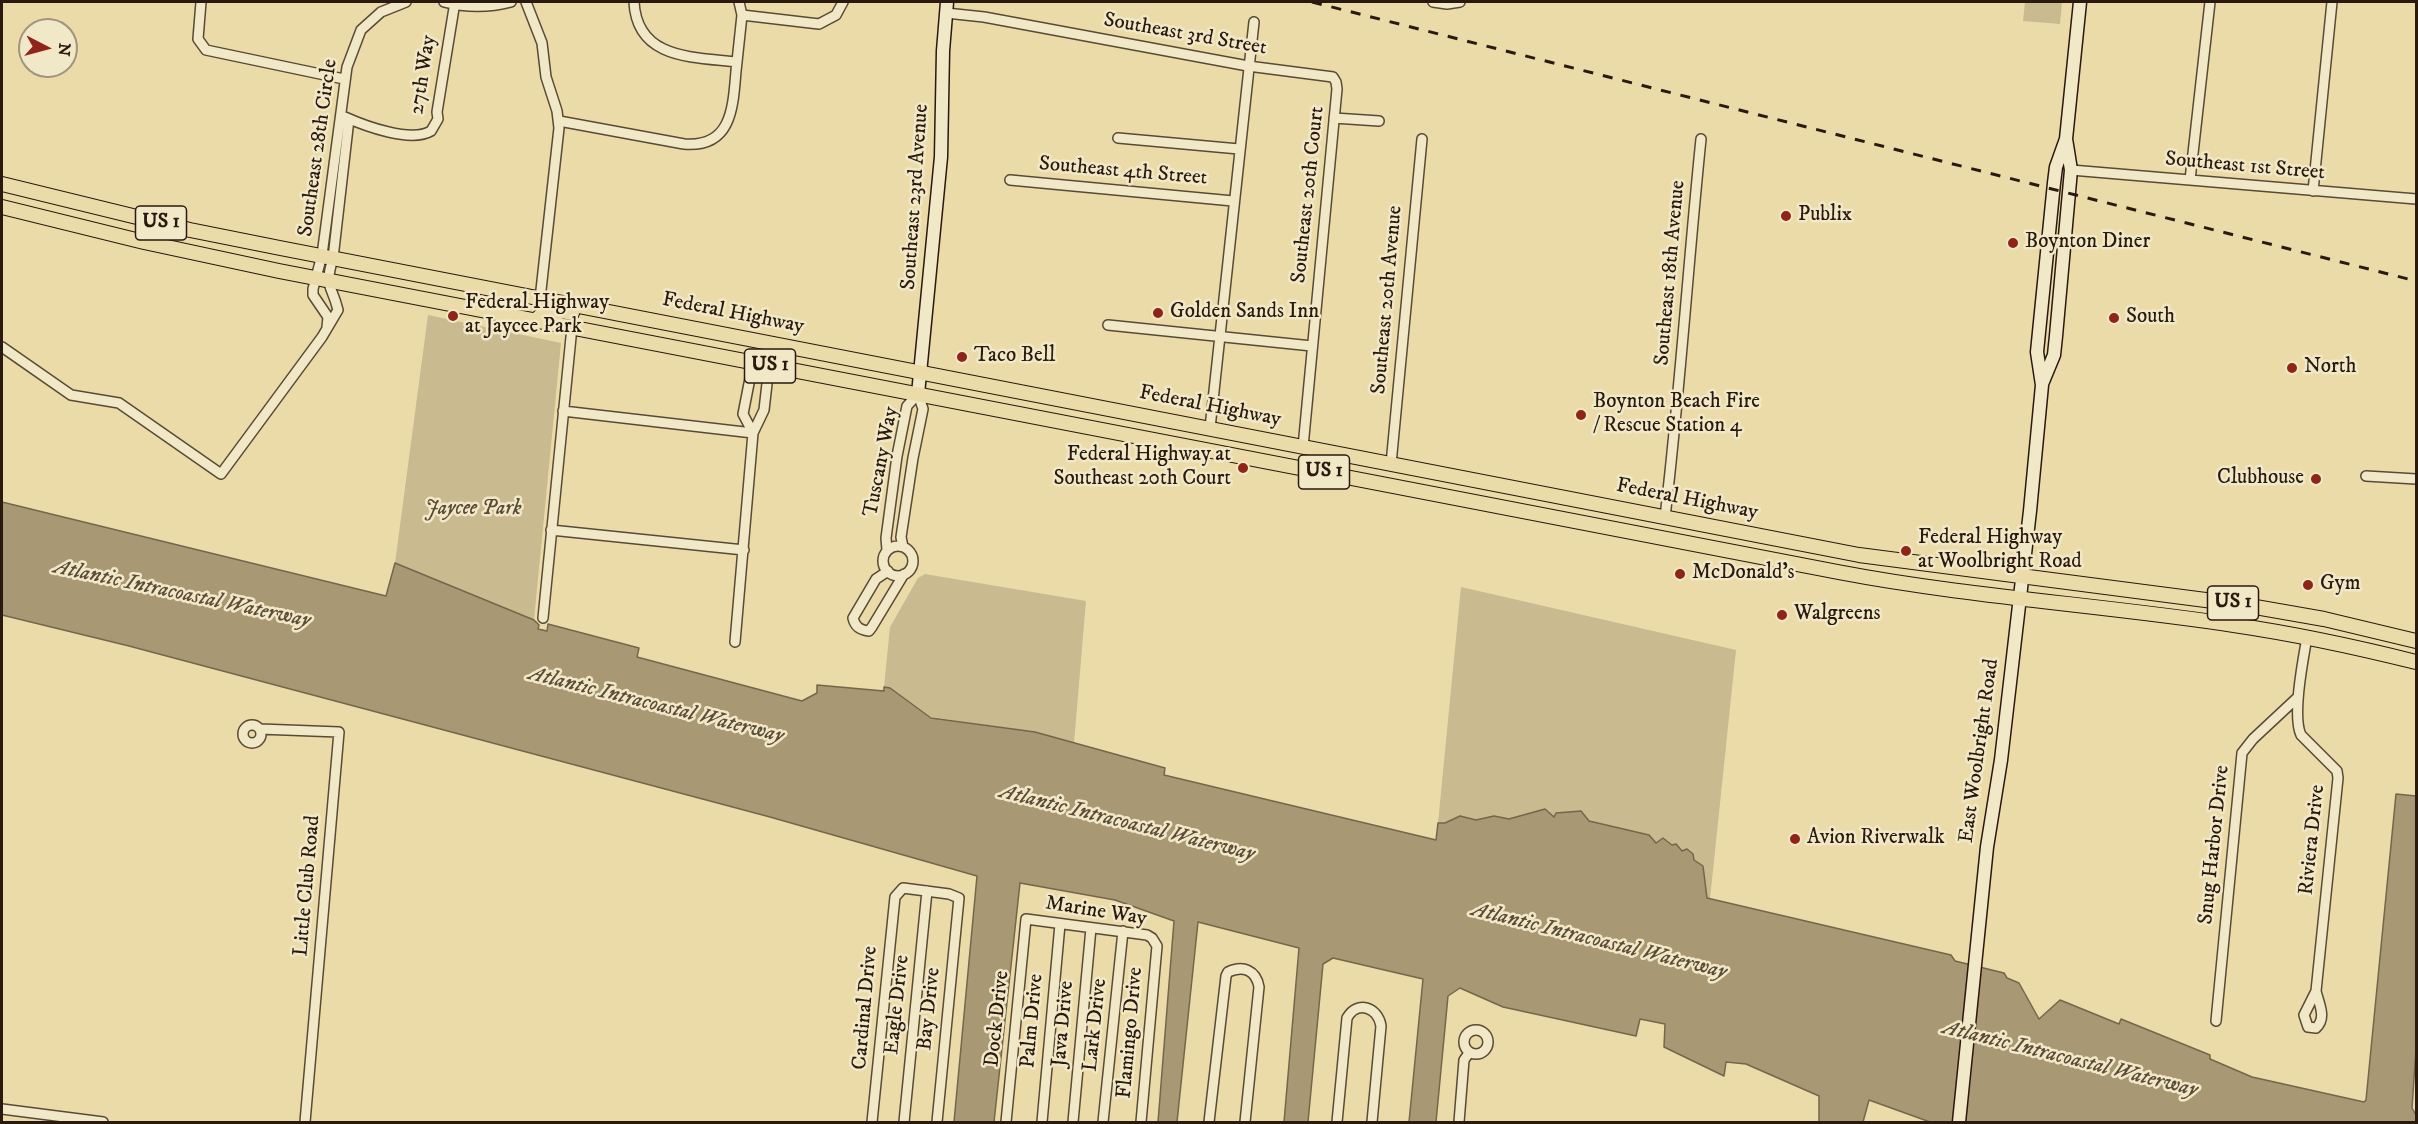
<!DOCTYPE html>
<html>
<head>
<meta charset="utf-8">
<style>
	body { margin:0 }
	#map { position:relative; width:2418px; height:1124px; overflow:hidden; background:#eadba9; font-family:"IM FELL DW Pica",serif }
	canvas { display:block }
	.frame { position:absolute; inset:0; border:3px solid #29190e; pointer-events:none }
	.north { position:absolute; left:18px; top:18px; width:60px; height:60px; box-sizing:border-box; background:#f1e8c7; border:2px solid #a1957d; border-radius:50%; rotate:96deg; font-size:16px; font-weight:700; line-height:24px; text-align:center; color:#29190e }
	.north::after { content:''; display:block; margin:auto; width:21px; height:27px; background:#8f2418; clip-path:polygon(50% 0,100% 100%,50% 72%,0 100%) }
</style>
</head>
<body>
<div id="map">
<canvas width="2418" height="1124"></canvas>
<div class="frame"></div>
<div class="north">N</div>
</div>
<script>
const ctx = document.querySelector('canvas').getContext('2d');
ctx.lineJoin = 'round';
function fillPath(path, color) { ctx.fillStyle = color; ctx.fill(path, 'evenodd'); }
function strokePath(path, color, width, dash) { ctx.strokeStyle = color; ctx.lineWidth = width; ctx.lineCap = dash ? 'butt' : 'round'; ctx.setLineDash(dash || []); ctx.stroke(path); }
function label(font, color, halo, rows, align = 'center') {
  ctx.font = font + ' "IM FELL DW Pica",serif'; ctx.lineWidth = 5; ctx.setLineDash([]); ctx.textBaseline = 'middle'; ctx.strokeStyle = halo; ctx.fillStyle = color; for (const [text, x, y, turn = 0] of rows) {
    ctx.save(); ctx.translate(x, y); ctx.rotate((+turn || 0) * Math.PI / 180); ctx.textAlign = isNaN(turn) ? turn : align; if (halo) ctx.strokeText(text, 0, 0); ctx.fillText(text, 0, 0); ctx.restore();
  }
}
fillPath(new Path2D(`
	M2025,2H2062L2060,24L2023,21Z
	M428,315L561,343L534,620L395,563Z
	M925,574L1086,601L1074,743L1035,732L931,717L890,688L884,687L890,627L918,578Z
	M1461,587L1736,650L1710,899L1706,898L1707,893L1694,860L1664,838L1657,843L1589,821L1555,818L1545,809L1509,819L1494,816L1476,820L1460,816L1445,823H1438Z`), '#c9ba8f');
const water = new Path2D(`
	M2,502L386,596L395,563L534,620L539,625L538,629L547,631L548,624L639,648L637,657L802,701L817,693V685L884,691V687L890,688L931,718L1035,732L1165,768L1164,775L1436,840L1438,823H1445L1460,816L1476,820L1494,816L1509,819L1545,809L1554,817L1556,813L1581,811L1589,821L1649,835L1656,843L1663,838L1672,845L1676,844L1682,851L1687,849L1693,854L1694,860L1703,866L1707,898L1951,955L1955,961L2004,973L2007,978L2019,983L2039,1019L2060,1000L2119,1024L2121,1019L2210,1055V1059L2252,1077L2364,1102L2366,1100L2396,794L2416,796V1049L2412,1108L2416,1115V1122H1930L1869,1100L1863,1122H1819V1096L1746,1064L1726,1062L1724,1076L1664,1047L1665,1024L1640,1019L1636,1036L1503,1007L1460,988L1448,996L1436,1122H1409L1423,979L1333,958L1323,964L1308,1122H1284L1299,948L1198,922L1177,1122H1158L1174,921L1115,900L1020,883L994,1122H954L977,876L770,817L129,646L2,615Z`);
fillPath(water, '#a89974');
strokePath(water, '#75664b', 1.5);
const street = new Path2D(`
	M201,2L198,39L206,50L344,79
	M444,2C467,8 488,8 511,2
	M526,2L542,43L546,77L557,111L559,128L540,299
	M634,2C637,60 694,57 737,62
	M1433,2L1447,4L1460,2
	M946,13L984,17L1248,66L1333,77L1336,82L1337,89L1303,447
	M742,15L819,24L836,15L843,2
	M345,117C365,126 411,143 431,131L438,119L437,112L455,2
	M1334,118L1379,121
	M559,121L684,144C732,148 733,107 736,71C738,52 740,33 742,15L739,2
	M1118,138L1239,149
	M2071,170L2416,199
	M1010,180L1233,201
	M2190,180L2210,2
	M2313,191L2332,2
	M1108,325L1312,346
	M327,327L328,317L313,295V289L322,255L347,67L361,30L381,12L406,2
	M2,347L71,395L119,403L221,474L322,337L338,310C331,282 324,289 333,258L349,119
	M753,363L743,414L753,433
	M563,411L753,433
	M1210,428L1254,22
	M1391,464L1422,139
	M2366,476L2416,479
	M1665,517C1680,391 1688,265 1701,139
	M551,530L744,550
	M883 561a15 15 0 1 1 30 0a15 15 0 1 1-30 0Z
	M887,550L886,538L897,456L907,406L918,394L923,409L913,458L901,537L903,547
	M888,571L876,579L853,618C855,627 860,630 869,631L872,627L904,574
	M543,618L572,327
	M2307,637C2303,660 2292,716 2301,735L2337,771L2338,778L2316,991L2304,1015L2308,1027L2316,1028C2327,1018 2319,1004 2316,991
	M735,642L753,433L764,410L769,366
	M243 734a9 9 0 1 1 18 0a9 9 0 1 1-18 0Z
	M260,729L339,732L305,1122
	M2216,1021L2242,753L2253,739L2298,697
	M1464 1042a12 12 0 1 1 24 0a12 12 0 1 1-24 0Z
	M2,1109L103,1122
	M872,1122L895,897L903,888L949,894L959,898L937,1122
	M904,1122L927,891
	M1006,1122L1026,919L1147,935L1152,938L1157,946L1141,1122
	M1042,1122L1060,924
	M1073,1122L1091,928
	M1103,1122L1123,931
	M1209,1122L1226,976L1228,972C1243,965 1256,970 1259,987L1245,1122
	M1337,1122L1347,1018C1357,1000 1378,1007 1381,1026L1372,1122
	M1459,1122L1464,1060L1469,1053`);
const secondary = new Path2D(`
	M2042,384L2054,355L2056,336L2071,170L2066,139L2080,2
	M918,394L941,157L943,51L947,2
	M1959,1122L1987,847L2001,760L2030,511L2042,385L2037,352L2054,183L2056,167L2066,139`);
const primary = new Path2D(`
	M2,184L190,230L280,248L1859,555L2244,605L2324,619L2416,641
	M2,207L144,242L279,271L1838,572C1969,597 2102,605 2234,625C2295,634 2356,647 2416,662
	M536,320C546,309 558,310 572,313`);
strokePath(street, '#594a35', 12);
strokePath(secondary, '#29190e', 15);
strokePath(primary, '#29190e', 16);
strokePath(street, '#f1e8c7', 9);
strokePath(secondary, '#f1e8c7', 12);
strokePath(primary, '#eadba9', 14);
strokePath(new Path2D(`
	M1312,2L2416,281`), '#29190e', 3, [10, 10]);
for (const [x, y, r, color] of [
	[1786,216,6,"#8f2418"],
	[2013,243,6,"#8f2418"],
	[1158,313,6,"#8f2418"],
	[453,316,6,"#8f2418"],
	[2114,318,6,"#8f2418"],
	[962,357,6,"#8f2418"],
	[2292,368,6,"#8f2418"],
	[1581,415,6,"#8f2418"],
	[1243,468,6,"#8f2418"],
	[2316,479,6,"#8f2418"],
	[1906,551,6,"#8f2418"],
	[1680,574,6,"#8f2418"],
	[2308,585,6,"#8f2418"],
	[1782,615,6,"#8f2418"],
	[1795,839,6,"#8f2418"]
]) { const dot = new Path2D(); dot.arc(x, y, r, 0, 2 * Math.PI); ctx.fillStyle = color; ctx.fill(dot); strokePath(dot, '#f1e8c7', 2); }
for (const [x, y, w] of [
	[161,223,51],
	[770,366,51],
	[1324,472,51],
	[2233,603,51]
]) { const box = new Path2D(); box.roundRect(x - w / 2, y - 17, w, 34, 4.5); ctx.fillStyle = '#f1e8c7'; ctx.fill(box); strokePath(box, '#29190e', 1.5); }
label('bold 20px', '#29190e', null, [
	["US 1",161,223],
	["US 1",770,366],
	["US 1",1324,472],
	["US 1",2233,603]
]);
label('21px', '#29190e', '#f1e8c7', [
	["Southeast 3rd Street",1185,35,10],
	["27th Way",424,75,-81],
	["Southeast 28th Circle",319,148,-82],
	["Southeast 1st Street",2245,167,5],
	["Southeast 4th Street",1123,172,5],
	["Southeast 20th Court",1309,195,-84],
	["Southeast 23rd Avenue",916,197,-86],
	["Southeast 18th Avenue",1671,273,-85],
	["Southeast 20th Avenue",1388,300,-85],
	["Federal Highway",733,314,11],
	["Federal Highway",1210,407,11],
	["Tuscany Way",882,462,-79],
	["Federal Highway",1687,500,11],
	["East Woolbright Road",1980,751,-82],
	["Riviera Drive",2313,840,-84],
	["Snug Harbor Drive",2215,845,-84],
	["Little Club Road",308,886,-85],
	["Marine Way",1096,912,9],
	["Eagle Drive",898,1005,-84],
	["Cardinal Drive",866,1008,-85],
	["Bay Drive",930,1009,-84],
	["Dock Drive",998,1019,-84],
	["Palm Drive",1033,1021,-85],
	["Java Drive",1064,1024,-85],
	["Lark Drive",1096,1025,-84],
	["Flamingo Drive",1131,1033,-85]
]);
label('21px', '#29190e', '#f1e8c7', [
	["Publix",1798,216],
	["Boynton Diner",2025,243],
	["Federal Highway",465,304],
	["at Jaycee Park",465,328],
	["Golden Sands Inn",1170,313],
	["South",2126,318],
	["Taco Bell",974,357],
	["North",2304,368],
	["Boynton Beach Fire",1593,403],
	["/ Rescue Station 4",1593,427],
	["Federal Highway at",1231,456,"right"],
	["Southeast 20th Court",1231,480,"right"],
	["Clubhouse",2304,479,"right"],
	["Federal Highway",1918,539],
	["at Woolbright Road",1918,563],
	["McDonald's",1692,574],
	["Gym",2320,585],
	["Walgreens",1794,615],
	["Avion Riverwalk",1807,839]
], 'left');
label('italic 21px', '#594935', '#f1e8c7', [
	["Jaycee Park",473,510]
]);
label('italic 22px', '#5c4c37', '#f1e8c7', [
	["Atlantic Intracoastal Waterway",182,595,12],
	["Atlantic Intracoastal Waterway",656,706,14],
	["Atlantic Intracoastal Waterway",1127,824,14],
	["Atlantic Intracoastal Waterway",1599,942,14],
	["Atlantic Intracoastal Waterway",2070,1060,14]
]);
</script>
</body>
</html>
